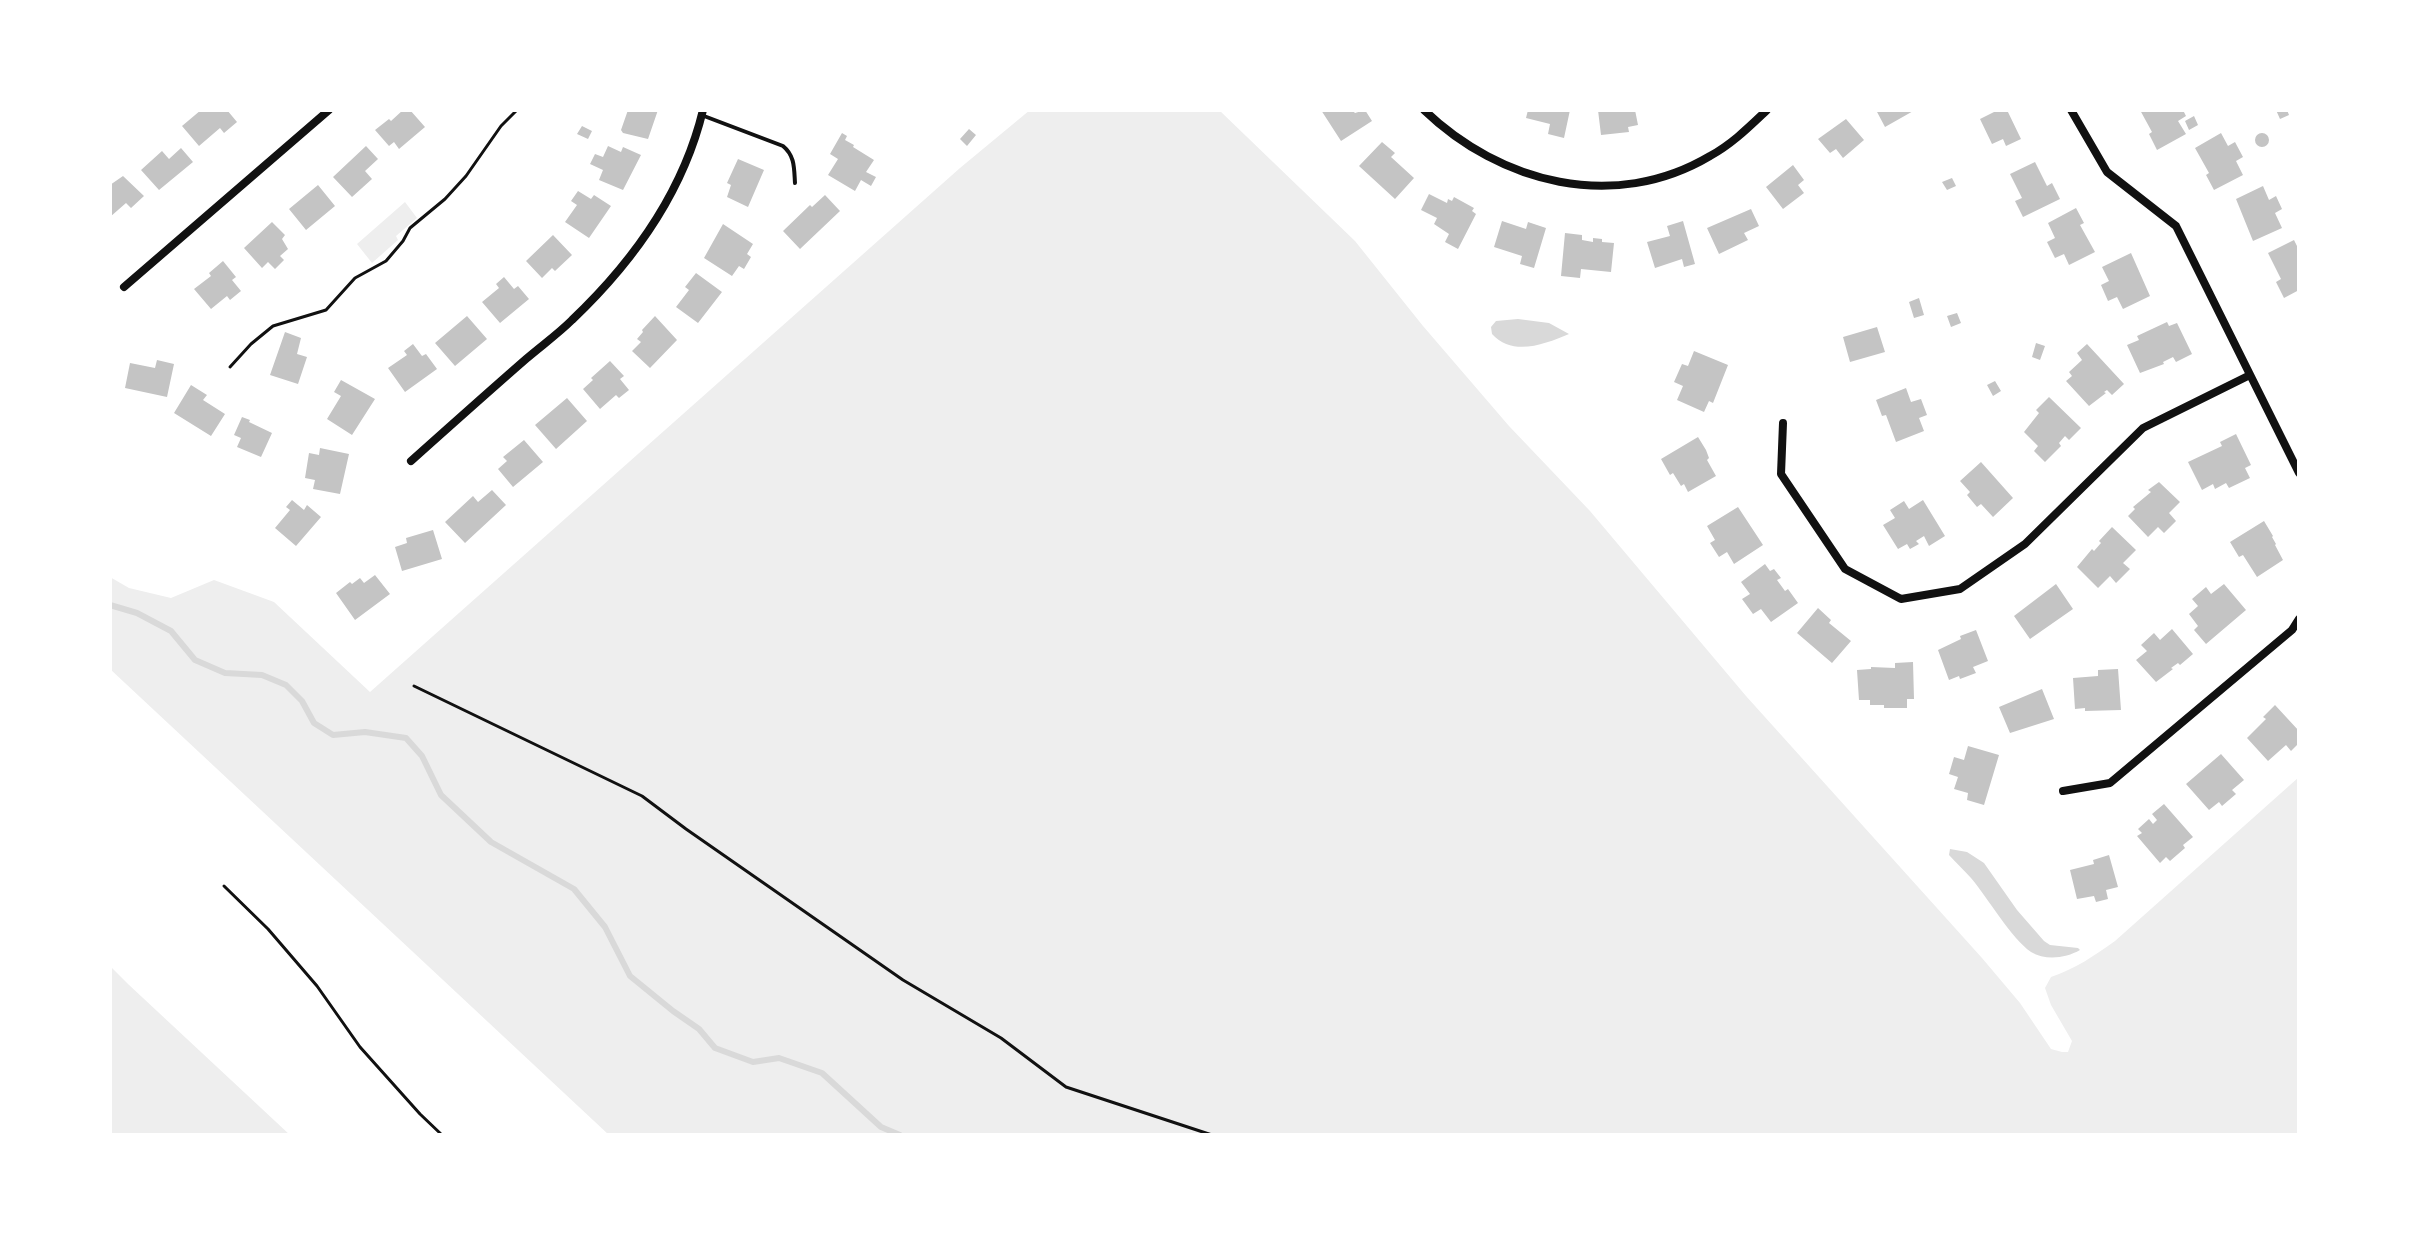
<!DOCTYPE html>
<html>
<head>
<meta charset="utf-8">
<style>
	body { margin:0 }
	#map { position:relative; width:2409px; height:1245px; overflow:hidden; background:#fff; font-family:"Space Grotesk",sans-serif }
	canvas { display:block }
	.frame { position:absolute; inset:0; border:112px solid #fff; pointer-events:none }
</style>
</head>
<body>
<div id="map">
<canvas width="2409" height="1245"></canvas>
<div class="frame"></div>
</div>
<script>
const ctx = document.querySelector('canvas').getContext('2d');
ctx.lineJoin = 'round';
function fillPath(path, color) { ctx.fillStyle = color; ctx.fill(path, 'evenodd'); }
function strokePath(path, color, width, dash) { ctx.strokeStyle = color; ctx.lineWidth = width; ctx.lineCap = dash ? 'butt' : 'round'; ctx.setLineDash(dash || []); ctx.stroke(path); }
fillPath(new Path2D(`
	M1030,110H1219L1355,241L1423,326L1509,426L1590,511L1746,696L1982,958L2020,1003L2051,1049L2062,1052H2068L2072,1041L2051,1005L2045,988L2051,977C2075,969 2094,956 2115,941L2299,777V1135H609L110,669V577L129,588L171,598L214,580L274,602L370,692L960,168Z
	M405,202L417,218L396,236L398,240L372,263L357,244Z
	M110,966L128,984L290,1135H110Z`), '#eee');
fillPath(new Path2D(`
	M1518,319L1549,323L1569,334C1545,344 1513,357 1492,334L1491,327L1496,321Z
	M1950,849L1967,852L1984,863L2017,910L2044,941L2050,945L2078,948L2080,950C2066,958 2046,961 2031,952C2012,939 1987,897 1971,878C1964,870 1956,863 1949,855Z`), '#d9d9d9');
strokePath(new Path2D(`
	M110,605L137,613L171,631L195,660L225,673L262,675L286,685L302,701L314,723L333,735L365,732L406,738L422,756L441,795L491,842L574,889L605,927L630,976L673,1011L699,1029L715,1048L753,1062L779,1058L822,1073L881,1127L900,1135`), '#d9d9d9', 6);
fillPath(new Path2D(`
	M201,110H227L237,122L224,133L220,128L199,146L182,126Z
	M403,110H410L425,127L399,149L394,142L389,146L375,130L389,119L391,121Z
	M628,110H658L648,139L623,133L621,130Z
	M1321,110H1352L1355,113L1365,110L1372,121L1341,141Z
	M1528,110H1570L1564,138L1548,134L1550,124L1526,118Z
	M1598,110H1635L1638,125L1628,127L1629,132L1601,135Z
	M1876,110H1915L1885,127Z
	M1998,110H2007L2021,139L2006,146L2003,139L1992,144L1980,119Z
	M2140,110H2183L2186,116L2178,121L2186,134L2157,150L2149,134L2152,132Z
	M2276,110H2287L2289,115L2280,119Z
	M2194,116L2198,125L2189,130L2185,121Z
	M1846,119L1864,140L1843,158L1836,149L1830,153L1818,139Z
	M582,126L592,131L588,139L577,134Z
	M969,129L976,135L967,146L960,139Z
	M842,133L847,136L845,140L854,145L853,147L874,160L866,172L876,177L871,186L861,180L855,191L828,175L838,159L830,154Z
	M2221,133L2228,146L2235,142L2243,157L2236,161L2243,175L2214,190L2206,175L2209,173L2195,148Z
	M2255 140a7 7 0 1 1 14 0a7 7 0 1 1-14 0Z
	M1382,142L1395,153L1391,157L1414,178L1395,199L1359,166Z
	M366,146L378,159L365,171L372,179L352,197L333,177Z
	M608,146L621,152L623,147L641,155L623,190L599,180L603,170L590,164L595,154L603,157Z
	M181,148L193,162L159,190L141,170L162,151L169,159Z
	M738,159L764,170L748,207L727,197L731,185L727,183Z
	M2035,162L2047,186L2052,183L2060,199L2023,217L2015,201L2022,198L2010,174Z
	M1793,165L1804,180L1798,185L1804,193L1783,209L1766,187Z
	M123,176L144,196L131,208L126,203L110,217V185Z
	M1952,178L1956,186L1947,190L1942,182Z
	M318,185L335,206L306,230L289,209Z
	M2263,186L2269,200L2276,196L2282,209L2275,213L2282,228L2253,241L2236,199Z
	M578,191L591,199L594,195L611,206L589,238L565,222L577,205L571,201Z
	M1429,194L1447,203L1448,199L1452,201L1454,197L1474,208L1472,211L1476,214L1458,249L1445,242L1449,234L1434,224L1437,218L1421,210Z
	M825,195L840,211L800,249L783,231L810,205L812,207Z
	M2076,208L2084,223L2080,225L2095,252L2069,265L2064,254L2055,258L2047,242L2055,238L2048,223Z
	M1751,209L1759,226L1744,233L1748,240L1719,254L1707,228Z
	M1502,221L1526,229L1528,222L1546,228L1534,268L1520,264L1522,256L1494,247Z
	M1683,221L1695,264L1684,267L1682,259L1655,268L1647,242L1670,236L1667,226Z
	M272,222L285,235L282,239L288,249L280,256L284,260L275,269L268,262L262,268L244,248Z
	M723,224L753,244L747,254L751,257L744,269L739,266L732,276L704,258Z
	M1565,233L1582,235V240L1593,242V238L1602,239V242L1614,243L1611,272L1581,269L1580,278L1561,276Z
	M553,235L572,255L555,271L552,268L542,278L526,261Z
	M2294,240L2299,250V290L2284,298L2276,282L2281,279L2268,253Z
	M2131,253L2150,296L2123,309L2117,297L2108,301L2101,285L2109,281L2102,267Z
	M223,261L236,277L232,280L241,291L230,300L227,296L211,309L194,289L211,276L209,273Z
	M696,273L722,292L698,323L676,307L689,290L685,287Z
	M504,277L514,289L518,286L529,299L500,323L482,302L499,288L496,284Z
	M1919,298L1924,315L1914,318L1909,302Z
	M1957,313L1961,323L1951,327L1947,316Z
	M467,316L487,339L455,366L435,343Z
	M655,316L677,340L650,368L632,351L641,342L637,339L643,332L642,330Z
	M2167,322L2169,326L2177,323L2192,354L2176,362L2173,357L2163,362L2164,364L2140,373L2127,345L2139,340L2137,336Z
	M1877,327L1885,352L1850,362L1843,337Z
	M285,332L301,338L297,354L307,357L298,384L270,375Z
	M2036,343L2045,346L2040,360L2032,357Z
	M413,344L422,356L426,354L437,369L405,392L388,368L407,355L404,351Z
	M2087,344L2124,384L2112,395L2107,390L2104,392L2106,393L2089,406L2066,381L2072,376L2069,372L2082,360L2077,353Z
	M1694,351L1728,365L1713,403L1709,401L1704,412L1677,400L1683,386L1674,382L1682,364L1688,366Z
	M157,360L174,364L167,397L125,388L130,363L155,368Z
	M610,361L624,376L620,379L629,390L619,398L616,395L600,409L583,389L593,380L591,378Z
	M341,380L375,399L352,435L327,419L341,396L334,392Z
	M1995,381L2001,391L1993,396L1987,385Z
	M191,385L207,395L203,400L225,414L211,436L174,413Z
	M1906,388L1911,402L1921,399L1927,415L1919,418L1924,431L1896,442L1886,415L1882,416L1876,400Z
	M2049,397L2081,428L2069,440L2065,436L2059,443L2061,446L2045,462L2034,451L2038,446L2024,432L2039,413L2036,410Z
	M567,398L587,421L556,449L535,425Z
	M242,417L250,420L249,422L272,433L261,457L237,447L241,438L234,435Z
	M2236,434L2251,465L2245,468L2250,478L2229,488L2226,483L2215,489L2213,484L2202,490L2188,462L2222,446L2220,442Z
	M1698,437L1706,450L1709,458L1707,460L1716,476L1688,492L1684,484L1681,486L1673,473L1670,475L1661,459Z
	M524,440L543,462L513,487L498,469L507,461L503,457Z
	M320,448L349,454L340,494L313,489L315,480L305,478L309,453L319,455Z
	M1981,462L2013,498L1993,517L1981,504L1977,507L1967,495L1970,492L1960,481Z
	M2159,482L2180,502L2169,513L2176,521L2164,533L2158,527L2148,537L2128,516L2135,509L2133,507L2151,492L2148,490Z
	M492,490L506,505L465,543L445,522L473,496L478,502Z
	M292,500L304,510L307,505L321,517L296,546L275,528L290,510L286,507Z
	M1923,500L1945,536L1929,546L1924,536L1916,541L1919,544L1910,549L1907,544L1898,549L1883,525L1895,518L1890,510L1904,501L1909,509Z
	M1738,507L1763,545L1734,564L1727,552L1719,557L1710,543L1715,540L1707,526Z
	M2264,521L2273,536L2272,537L2276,544L2275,545L2283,560L2257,577L2243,555L2239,557L2230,542Z
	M2112,527L2136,550L2123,563L2130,569L2116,583L2110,576L2098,588L2077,567L2092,549L2094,551L2101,543L2099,541Z
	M433,530L442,559L402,571L395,547L407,543L406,538Z
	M1765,564L1770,571L1774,569L1781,578L1777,580L1785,591L1788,589L1798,603L1771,622L1761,609L1753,614L1742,599L1750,594L1741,582Z
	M375,575L390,594L355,620L336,593L350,582L352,584L360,578L364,583Z
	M2056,584L2073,609L2030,639L2014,616Z
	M2224,584L2246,610L2206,644L2194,630L2198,626L2189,614L2198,606L2192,599L2206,587L2211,594Z
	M1818,608L1831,620L1829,623L1851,641L1832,663L1797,633Z
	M2172,629L2193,654L2180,665L2178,663L2171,668L2173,669L2156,682L2136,660L2147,651L2141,645L2154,633L2160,640Z
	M1976,630L1988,661L1973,667L1976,673L1960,679L1959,676L1949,680L1938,650L1961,639L1960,636Z
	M1913,662L1914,699H1907V708H1884V705H1870V700H1859L1857,670L1871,669V667L1895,668V663Z
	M2118,669L2121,710L2085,711V708L2075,709L2073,678L2098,676V670Z
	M2042,689L2054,719L2010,733L1999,707Z
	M2275,705L2299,731V743L2291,751L2286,745L2268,761L2247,738L2266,719L2263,717Z
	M1968,746L1999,755L1984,805L1967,800L1968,793L1954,789L1958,777L1949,774L1954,757L1964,760Z
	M2221,754L2244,780L2232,790L2236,794L2222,806L2219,802L2209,810L2186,784Z
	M2164,804L2193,837L2183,845L2185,848L2170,861L2166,857L2160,863L2137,836L2142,833L2138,829L2149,819L2153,824L2157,820L2152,814Z
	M2109,855L2118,887L2106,890L2108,899L2096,902L2094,896L2077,899L2070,870L2094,864L2093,860Z`), '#c4c4c4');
strokePath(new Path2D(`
	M230,367L251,344L273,326L326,310L355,278L386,261L403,241L410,228L445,199L466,176L501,126L517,110
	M414,686L642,796L686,829L903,980L1001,1038L1066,1087L1212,1135
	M224,886L268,929L317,986L360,1047L420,1114L442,1135`), '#111', 3);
strokePath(new Path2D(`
	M704,116L783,146C795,156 794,168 795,183`), '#111', 4);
strokePath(new Path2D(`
	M1424,110C1500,183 1614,213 1710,156C1732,144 1749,127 1767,110
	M2071,110L2107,172L2176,226L2299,473
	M124,287L329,110
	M1783,423L1781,474L1845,569L1901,599L1960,589L2025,544L2143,428L2250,375
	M411,461C449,427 487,393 526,359C541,346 558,334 572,320C633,262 683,193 703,110
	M2063,791L2110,783L2292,630L2299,619`), '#111', 8);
</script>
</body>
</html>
